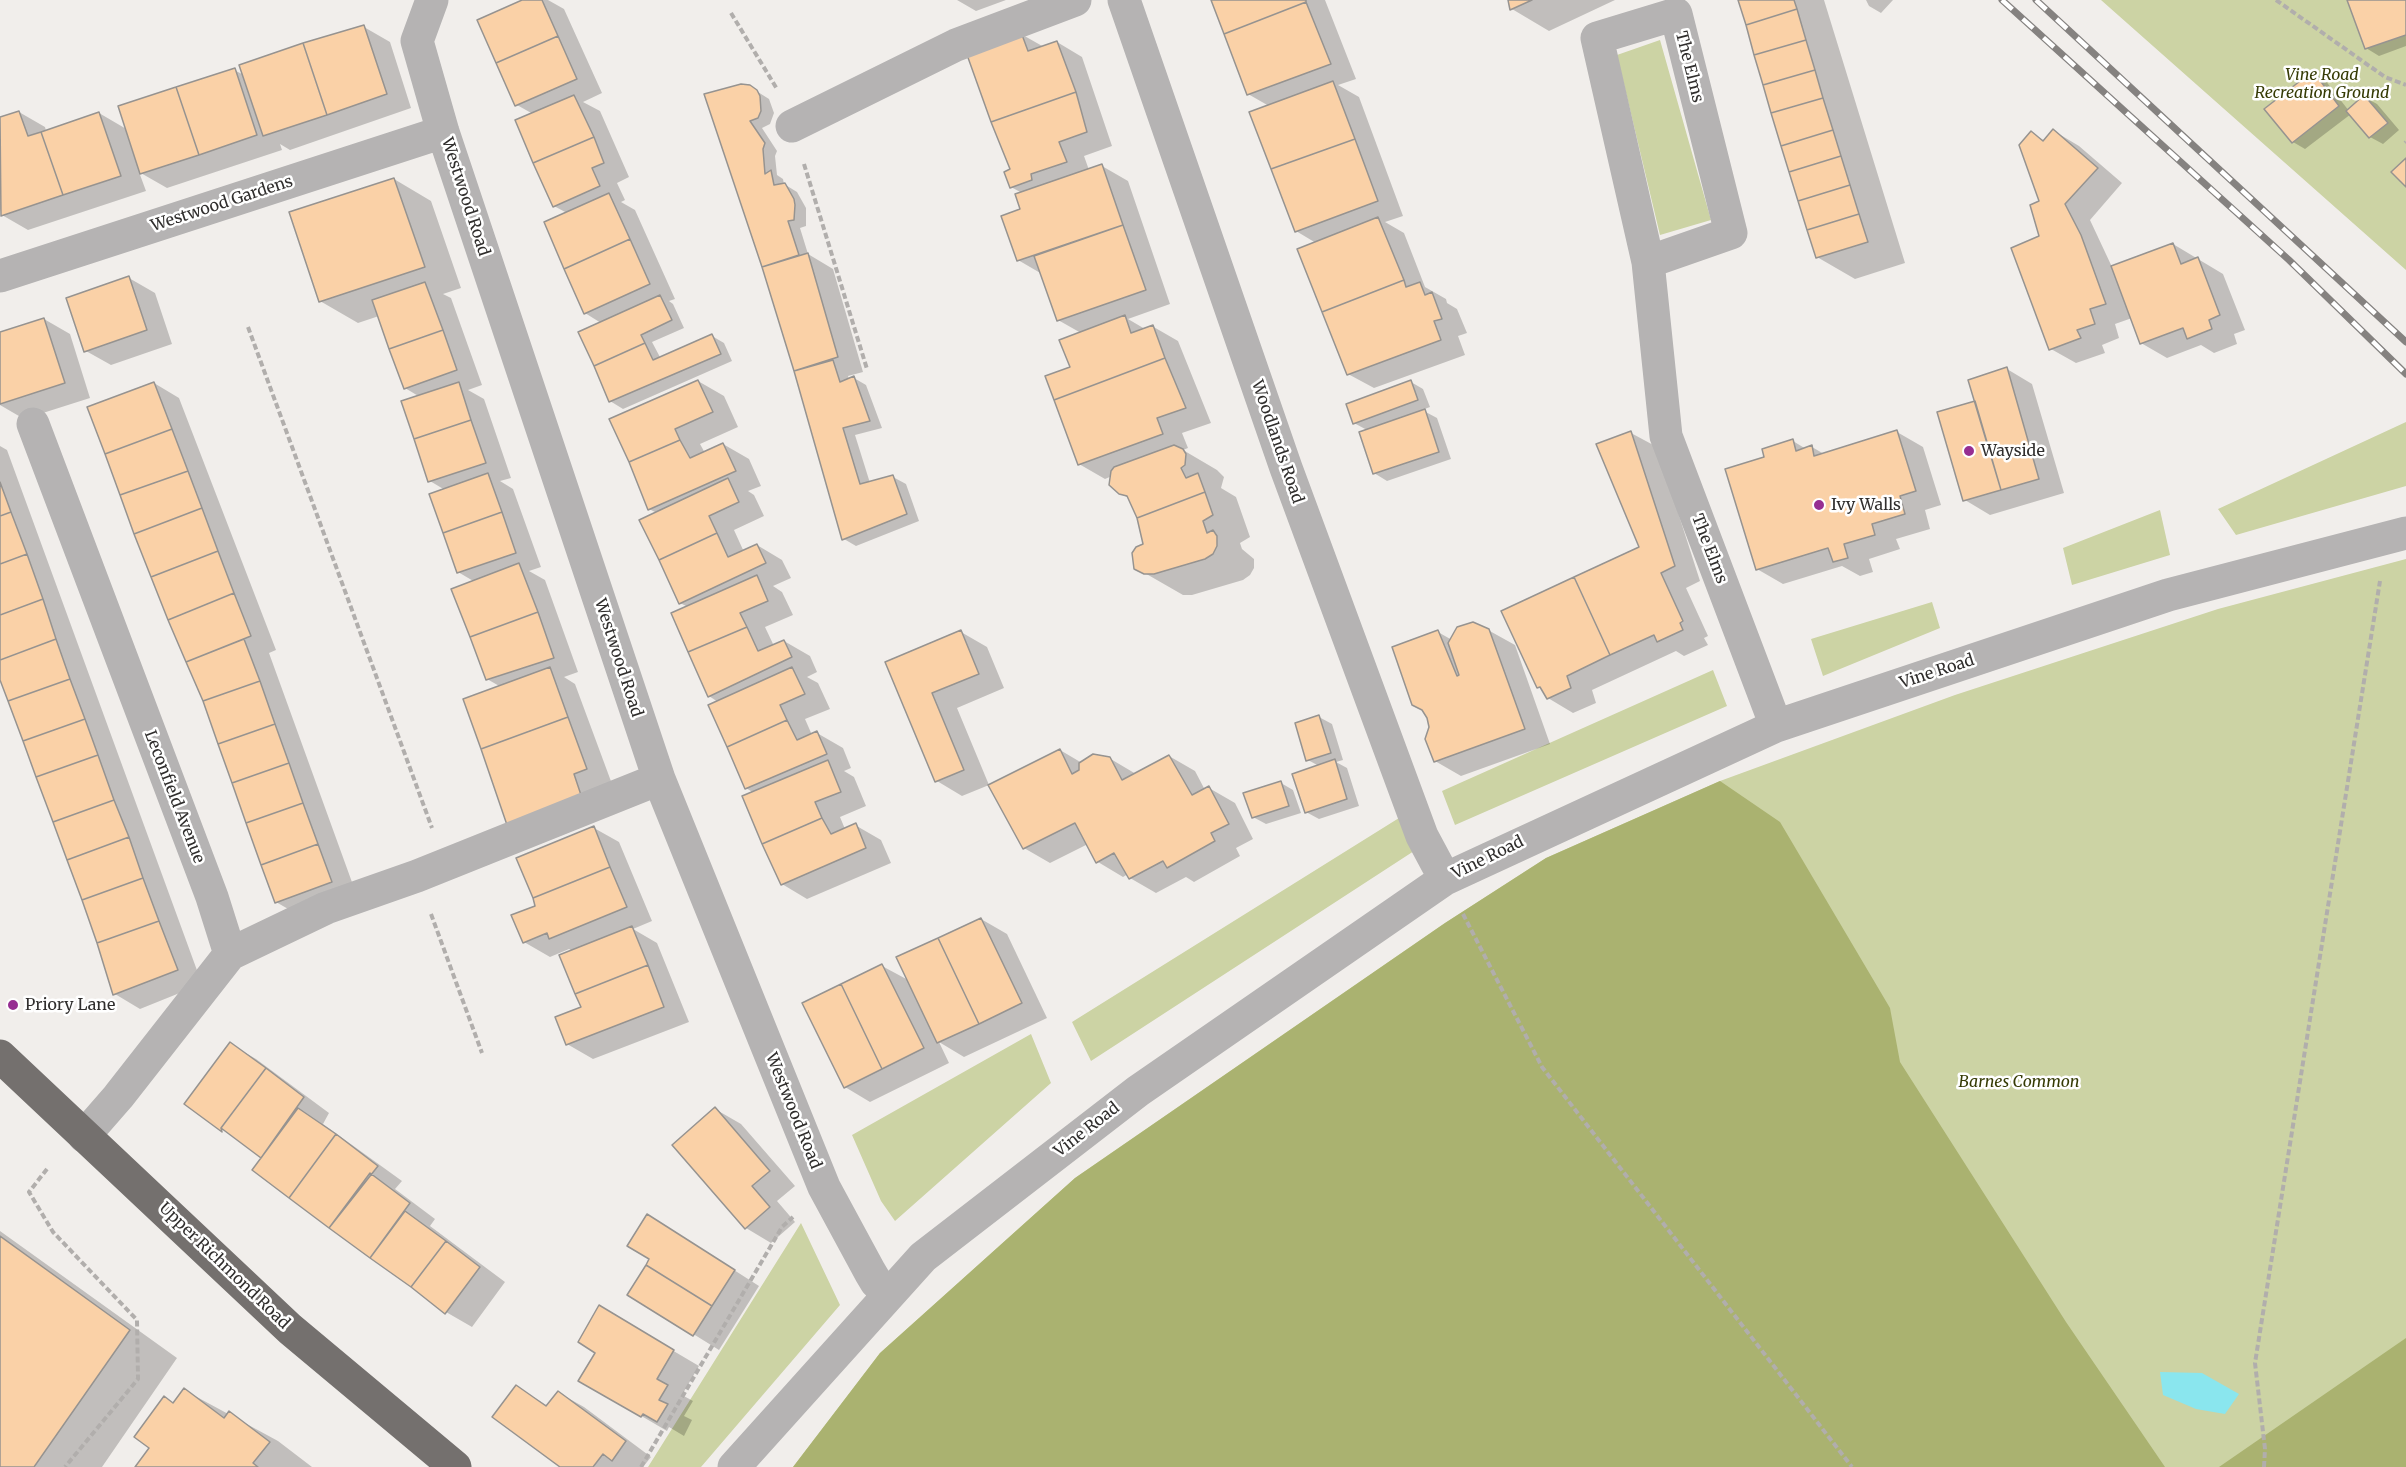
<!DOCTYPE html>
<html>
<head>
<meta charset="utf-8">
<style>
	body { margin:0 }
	canvas { display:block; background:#f1eeeb }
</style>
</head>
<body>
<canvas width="2406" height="1467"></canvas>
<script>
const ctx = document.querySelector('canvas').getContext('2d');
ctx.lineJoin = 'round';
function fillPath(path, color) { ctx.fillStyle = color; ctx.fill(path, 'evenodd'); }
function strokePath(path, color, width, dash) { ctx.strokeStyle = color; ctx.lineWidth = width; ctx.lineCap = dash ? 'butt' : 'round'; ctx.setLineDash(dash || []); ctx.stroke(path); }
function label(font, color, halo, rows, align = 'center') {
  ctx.font = font + ' Merriweather,serif'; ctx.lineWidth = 5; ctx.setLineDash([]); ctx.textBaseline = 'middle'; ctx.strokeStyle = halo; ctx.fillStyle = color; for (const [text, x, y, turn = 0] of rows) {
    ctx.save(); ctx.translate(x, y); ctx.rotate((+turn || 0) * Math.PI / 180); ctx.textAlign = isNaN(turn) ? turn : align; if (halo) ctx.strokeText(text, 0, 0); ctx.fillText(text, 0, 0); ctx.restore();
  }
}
fillPath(new Path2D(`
	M2101,0H2406V270Z
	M1660,40L1711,220L1660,235L1617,55Z
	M2406,422V486L2236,535L2218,509Z
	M2160,510L2170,555L2072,585L2063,548Z
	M2406,559V1467H793L880,1353L1075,1178L1445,923L1546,858L1720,781L1955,695L2218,609Z
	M1932,602L1940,628L1823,676L1811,639Z
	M1713,670L1727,706L1455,825L1442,791Z
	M1399,818L1414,851L1091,1061L1072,1022Z
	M1031,1034L1051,1083L895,1221L881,1201L852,1135Z
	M801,1223L840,1305L701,1467H648Z`), '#ccd3a4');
fillPath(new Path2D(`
	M1720,781L1780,822L1890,1008L1900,1062L2066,1322L2165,1467H793L880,1353L1075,1178L1445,923L1546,858Z
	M2406,1338V1467H2219Z`), '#aab270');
fillPath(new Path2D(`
	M2160,1372L2202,1373L2239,1394L2225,1414L2196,1409L2163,1395Z`), '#8ae6ee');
fillPath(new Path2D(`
	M526,0H548L564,9L602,93L583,102L600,111L629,177L617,183L625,200L621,202L635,210L675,299L669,301L673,304L684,328L652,342L661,359L712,336L724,343L732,361L623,409L610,401L580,332L601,323L585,313L567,213L554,206L533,114L517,105Z
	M957,0H1006L976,11Z
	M1212,0H1325L1356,79L1338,85L1359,97L1403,216L1385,222L1404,233L1425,287L1446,299L1447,303L1457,309L1467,333L1458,336L1465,355L1374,388L1348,374L1316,243L1296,231L1269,106L1248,94Z
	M1509,0H1615L1549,31L1512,9Z
	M1740,0H1824L1905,263L1855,279L1817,257Z
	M1866,0H1893L1881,13L1869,6Z
	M2349,0H2406V46L2379,56L2366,48Z
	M364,27L390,42L411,108L290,150L280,144L282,150L167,188L139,172L146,191L28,230L2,215L0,209V119L19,112L45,127L46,131L99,113L128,130L234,70L244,75Z
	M1021,34L1044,47L1057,42L1082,57L1112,146L1084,156L1089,170L1102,166L1128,181L1170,304L1128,319L1145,329L1152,326L1178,341L1211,423L1182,433L1188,448L1183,450L1217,470L1224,477L1221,488L1236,497L1250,537L1240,543L1242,549L1254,559V568L1250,575L1243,580L1192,595H1183L1136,568L1145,545L1138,518L1130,499L1120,493L1112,476L1105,479L1079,464L1072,368L1081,333L1058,320L1042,274L1018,260L1022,193L1011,187Z
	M2313,73L2325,80L2349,111L2364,97L2377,104L2399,130L2383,144L2370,137L2351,114L2305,149L2293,142Z
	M750,87L769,99L774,113L770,124L762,128L777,151L775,156L777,175L783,179L784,184L797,192L806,208V226L800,228L808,254L833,269L863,372L848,376L849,380L854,378L866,385L882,428L855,435L870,483L893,477L906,484L919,521L856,546L844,539L763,265L706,95Z
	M2054,131L2079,146L2122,183L2090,220L2112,267L2173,244L2223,274L2245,330L2234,334L2237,344L2214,353L2201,345L2167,358L2141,343L2132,318L2115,324L2119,338L2102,345L2105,353L2076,363L2051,349L2041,237V202L2031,133L2045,141Z
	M394,179L431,201L461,288L443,294L451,298L482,385L468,390L484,399L511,478L500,481L513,489L541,567L529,571L545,580L578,672L564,677L575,684L612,784L509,824L501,687L487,679L475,582L458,572L445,490L430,481L420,397L405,388L379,316L358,323L320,301Z
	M129,278L155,293L172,344L111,365L86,351Z
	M44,319L70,334L90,398L24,419L0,405V334Z
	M2007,369L2032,384L2064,493L1990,515L1965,500L1976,402Z
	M698,381L724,396L738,427L700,444L705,453L723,444L749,459L761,486L748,491L754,495L764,516L734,530L744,552L757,545L782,560L791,578L773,586L782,592L793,615L765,627L774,646L784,641L810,656L817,672L807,677L818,683L830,709L805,719L812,735L817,733L843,748L851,768L844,771L854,777L866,806L840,817L845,829L855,825L881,840L891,863L807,899L782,884L754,793L746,788L718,702L709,696L688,607L680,603L657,513L649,509L611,420Z
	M1411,382L1423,389L1430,407L1422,410L1437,418L1451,459L1387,481L1374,473L1367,430L1354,423Z
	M154,383L179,398L276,650L269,653L357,896L302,917L276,902L204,701L152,576Z
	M1897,432L1923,447L1941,505L1925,510L1930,529L1896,539L1900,549L1869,559L1873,572L1860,576L1842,566L1783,584L1757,569L1766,458L1793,441L1806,449L1812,447L1824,454Z
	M1631,433L1657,447L1700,581L1686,588L1708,636L1704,638L1708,645L1684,656L1676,651L1592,690L1596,703L1573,713L1548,698L1543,690L1538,687L1641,547Z
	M0,446L7,450L202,984L140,1009L115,994L69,860L0,678Z
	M1488,630L1515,645L1550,744L1461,776L1435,761L1430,727L1438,632L1452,640Z
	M961,632L987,647L1004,688L957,708L989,785L962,796L937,781L887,662Z
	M1319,717L1332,724L1343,760L1336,762L1347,768L1359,806L1319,819L1306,812L1319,766L1308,760Z
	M1060,750L1082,763L1109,758L1136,774L1169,756L1195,771L1205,790L1209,788L1235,803L1253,839L1236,848L1240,856L1194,882L1186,877L1156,893L1130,878L1128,874L1123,877L1098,862L1088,844L1050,863L1024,848Z
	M1281,783L1293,790L1301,813L1266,824L1253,817Z
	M594,828L619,842L652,921L633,929L657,943L689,1022L593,1059L567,1044L583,1008L573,951L569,949L550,957L524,942Z
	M981,919L1007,934L1047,1018L964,1057L939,1042L949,1063L870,1102L845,1087L882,966L910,981Z
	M230,1044L256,1059L329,1113L323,1124L402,1181L395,1189L435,1219L430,1226L505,1282L472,1327L446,1312L254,1170L263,1158L186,1104Z
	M715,1109L741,1124L795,1186L777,1201L795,1222L771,1243L746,1228Z
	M0,1231L177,1358L102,1467H0Z
	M673,1231L759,1286L719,1350L629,1294L651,1259Z
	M599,1307L699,1366L682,1395L693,1401L684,1416L692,1420L684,1436L669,1427L667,1431L580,1380L597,1352Z
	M517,1387L548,1406L559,1393L584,1407L651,1457L643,1467H562Z
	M184,1390L278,1441L312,1467H136L151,1448L174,1404Z`), '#0003');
const building = new Path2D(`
	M522,0H542L558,36L496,63L477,20Z
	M1211,0H1306V2L1224,34Z
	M1508,0H1532L1510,10Z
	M1738,0H1794L1797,9L1746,25Z
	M2347,0H2406V35L2365,49Z
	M1306,2L1331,64L1247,95L1224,34Z
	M1797,9L1806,40L1754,55L1746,25Z
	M364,25L387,94L327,115L303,43Z
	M1021,32L1028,51L1057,41L1076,92L991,122L966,52Z
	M558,36L577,79L515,106L496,63Z
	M1806,40L1815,70L1763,85L1754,55Z
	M303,43L327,115L263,136L239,65Z
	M235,68L257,135L199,155L176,87Z
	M1815,70L1823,98L1771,113L1763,85Z
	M2313,71L2339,106L2292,143L2264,109Z
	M1333,81L1355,139L1271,169L1249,112Z
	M741,84L750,85L757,90L760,96L761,111L758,118L750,121L765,143L763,149L765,174L771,170L774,185L785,183L794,199L795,205L794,220L788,221L799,255L762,267L704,94Z
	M176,87L199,155L140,174L118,106Z
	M1076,92L1087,132L1059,142L1067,162L1031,174L1032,180L1010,188L1004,172L1010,169L991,122Z
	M574,95L594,137L533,163L515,120Z
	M2364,95L2388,123L2369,138L2346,111Z
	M1823,98L1833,130L1781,146L1771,113Z
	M19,111L28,136L41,132L63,195L1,216L0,117Z
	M99,112L121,176L63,195L41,132Z
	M2053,129L2098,168L2065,204L2081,235L2106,304L2090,309L2095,324L2077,330L2081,338L2049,350L2011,248L2039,236L2030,205L2039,201L2019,145L2031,131L2043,141Z
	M1833,130L1841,156L1789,172L1781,146Z
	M594,137L604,163L592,168L600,186L553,207L533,163Z
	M1355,139L1378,201L1295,232L1271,169Z
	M1841,156L1850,185L1798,201L1789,172Z
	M2406,158V187L2391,172Z
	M1102,164L1123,225L1017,261L1001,216L1020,209L1015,194Z
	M394,178L425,267L319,302L289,212Z
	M1850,185L1859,214L1807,230L1798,201Z
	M609,193L630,239L564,269L544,222Z
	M1859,214L1868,242L1816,258L1807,230Z
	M1378,217L1404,280L1322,312L1297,249Z
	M1123,225L1146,290L1057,321L1034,256Z
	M630,239L650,284L584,314L564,269Z
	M2173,243L2181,264L2198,257L2220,315L2209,320L2212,329L2187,339L2183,328L2140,344L2111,266Z
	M808,253L838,357L794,371L762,267Z
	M129,276L147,330L84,352L66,298Z
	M1404,280L1406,287L1420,282L1425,295L1432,292L1442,319L1434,321L1441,340L1347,375L1322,312Z
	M425,282L443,330L389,349L372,300Z
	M660,295L672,320L641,335L645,343L594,366L578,332Z
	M1125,315L1131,333L1153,325L1165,358L1054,400L1045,376L1070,367L1059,340Z
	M44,318L65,383L0,404V332Z
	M443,330L457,370L404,389L389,349Z
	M712,334L721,354L609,402L594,366L645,343L653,360Z
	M1165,358L1186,408L1157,418L1163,434L1078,465L1054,400Z
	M833,360L840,382L854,376L870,421L843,428L860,484L893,475L907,514L842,540L794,371Z
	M2007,367L2039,479L2001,490L1968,380Z
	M698,380L713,412L675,429L680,440L629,462L609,419Z
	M1411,380L1418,400L1353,424L1346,404Z
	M154,382L172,429L105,454L87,407Z
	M459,382L471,420L414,439L401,401Z
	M1975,401L2001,490L1963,501L1937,412Z
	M1425,409L1439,452L1373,474L1359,432Z
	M471,420L486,463L428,482L414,439Z
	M172,429L188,471L120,495L105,454Z
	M1897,430L1916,491L1900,496L1905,514L1872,524L1875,535L1844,544L1848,558L1833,562L1828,548L1756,570L1725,469L1764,457L1762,449L1793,439L1796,451L1812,445L1814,456Z
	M1631,431L1675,566L1661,573L1683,621L1680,623L1683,630L1657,642L1654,635L1610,655L1574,577L1639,547L1596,444Z
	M680,440L690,458L723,443L736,471L648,510L629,462Z
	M1174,445L1183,449L1186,454L1185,465L1181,468L1186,478L1198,473L1205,492L1137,518L1127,496L1119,494L1109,485L1111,471L1114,467Z
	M188,471L202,508L134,534L120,495Z
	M488,473L502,512L443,533L429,494Z
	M728,478L739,502L709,516L717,533L659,560L639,520Z
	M0,482L11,512L0,516Z
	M1205,492L1213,515L1203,521L1207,533L1213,530L1217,536V546L1213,554L1205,559L1154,574H1144L1134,569L1132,553L1136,547L1143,544L1137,518Z
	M202,508L218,551L151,577L134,534Z
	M11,512L27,554L0,564V516Z
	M502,512L516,553L457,573L443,533Z
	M717,533L728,557L757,544L766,563L679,604L659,560Z
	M218,551L234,593L168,620L151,577Z
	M27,554L43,599L0,615V564Z
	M519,563L538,612L470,637L451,589Z
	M757,575L768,601L740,613L747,627L688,652L671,613Z
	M1574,577L1610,655L1567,676L1571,688L1547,699L1540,687L1537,688L1501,611Z
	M234,593L251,636L186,662L168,620Z
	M43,599L56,639L0,660V615Z
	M538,612L554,658L486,680L470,637Z
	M1473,622L1489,629L1525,729L1434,762L1425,739L1429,727L1427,718L1422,710L1412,705L1392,647L1438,630L1457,676L1459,675L1448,643L1457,627Z
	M747,627L758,651L784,640L792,657L708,697L688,652Z
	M961,630L979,674L932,693L964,770L935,782L885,662Z
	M56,639L70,679L8,701L0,680V660Z
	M244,639L260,681L203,701L186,662Z
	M550,667L568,717L481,749L463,699Z
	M792,667L805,694L780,705L787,720L727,747L708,705Z
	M70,679L85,719L23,741L8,701Z
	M260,681L275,724L218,744L203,701Z
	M1319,715L1331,753L1306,761L1295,723Z
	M568,717L587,769L574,774L582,798L507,825L481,749Z
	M85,719L98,755L36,777L23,741Z
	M787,720L797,740L817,731L827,754L745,789L727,747Z
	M275,724L289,763L232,783L218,744Z
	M1060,749L1072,774L1079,770V763L1093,754L1110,757L1122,780L1169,755L1192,795L1209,786L1229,824L1211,833L1215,841L1167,868L1163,861L1129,879L1114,853L1096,863L1075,823L1023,849L988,785Z
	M98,755L114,800L53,822L36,777Z
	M1335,759L1347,799L1305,813L1292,774Z
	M828,760L841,792L815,802L822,818L762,844L742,796Z
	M289,763L303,803L246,823L232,783Z
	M1281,781L1289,806L1252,818L1243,793Z
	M114,800L129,837L67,860L53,822Z
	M303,803L318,844L261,865L246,823Z
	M822,818L831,834L856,823L866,848L781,885L762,844Z
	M594,826L610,867L533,898L516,858Z
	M129,837L143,878L82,900L67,860Z
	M318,844L332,882L275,903L261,865Z
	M610,867L627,907L549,939L547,933L523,943L511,915L535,906L533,898Z
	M143,878L159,921L97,943L82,900Z
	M981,918L1022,1003L979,1024L938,938Z
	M159,921L178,970L113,995L97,943Z
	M632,926L648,965L575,994L559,955Z
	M938,938L979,1024L937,1043L896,957Z
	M882,964L924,1048L882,1069L841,984Z
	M648,965L664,1007L566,1045L555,1017L581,1007L575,994Z
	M841,984L882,1069L844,1088L802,1003Z
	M230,1042L266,1068L221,1128L222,1132L184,1104Z
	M266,1068L304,1097L261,1158L221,1128Z
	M715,1107L770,1171L752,1186L770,1207L745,1229L672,1145Z
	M298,1108L336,1134L289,1198L252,1170Z
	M336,1134L378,1166L329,1228L289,1198Z
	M370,1173L410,1203L370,1258L329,1228Z
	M405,1211L446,1241L411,1287L370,1258Z
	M647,1214L735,1270L712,1306L646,1265L649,1259L627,1246Z
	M0,1236L130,1330L34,1467H0Z
	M446,1241L480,1267L445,1314L411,1287Z
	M646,1265L712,1306L693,1336L627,1295Z
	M599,1305L674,1350L657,1379L668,1385L659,1400L668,1404L657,1422L643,1414L641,1417L578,1381L595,1353L578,1342Z
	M516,1385L546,1406L558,1391L626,1441L612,1461L603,1454L593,1467H560L492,1417Z
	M184,1388L224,1418L229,1411L270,1442L253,1463L258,1467H135L149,1448L134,1437L164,1396L173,1403Z`);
fillPath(building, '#fad1a7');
strokePath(building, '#969390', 1.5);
strokePath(new Path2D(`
	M2276,0L2385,77L2406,85
	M731,13L777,89
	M2405,143L2406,142
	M804,164L867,369
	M248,327L432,828
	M431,914L482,1053
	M1463,914L1542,1067L1852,1467
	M47,1169L29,1192L53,1232L137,1320L138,1379L65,1467
	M641,1467L782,1227L793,1217
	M2264,1467L2265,1449L2255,1363L2380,581`), '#b1aeac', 4, [6, 3]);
strokePath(new Path2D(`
	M432,0L417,41L443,132L659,779L824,1187L870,1272L876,1282L888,1293
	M1124,0L1286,468L1422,836L1445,879
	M792,126L956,45L1075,0
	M1648,262L1597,38L1676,14L1731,233L1648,262L1666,436L1776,726
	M0,276L443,132
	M33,424L212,897L230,954L118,1097L84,1136
	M230,954L326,908L417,876L659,779
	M734,1467L923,1257L1138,1091L1445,879L1776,726L2168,595L2406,533`), '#b5b3b3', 33);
strokePath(new Path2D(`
	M0,1056L290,1329L455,1467`), '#74706e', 33);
const rail = new Path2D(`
	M2002,0L2289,260L2406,374
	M2036,0L2406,342`);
strokePath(rail, '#858280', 7);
strokePath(rail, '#fff', 4.5, [14]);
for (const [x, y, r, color] of [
	[1969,451,6,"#962e92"],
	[1819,505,6,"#962e92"],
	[13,1005,6,"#962e92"]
]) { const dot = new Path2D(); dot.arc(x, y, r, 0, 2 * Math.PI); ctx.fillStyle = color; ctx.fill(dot); strokePath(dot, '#fff', 2); }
label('16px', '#302e2d', '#fff', [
	["The Elms",1689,67,76],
	["Westwood Road",465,197,72],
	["Westwood Gardens",222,204,-18],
	["Woodlands Road",1277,442,71],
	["The Elms",1709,549,69],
	["Westwood Road",618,658,72],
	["Vine Road",1937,672,-18],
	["Leconfield Avenue",174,797,69],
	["Vine Road",1488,858,-26],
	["Westwood Road",793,1111,68],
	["Vine Road",1087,1130,-38],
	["Upper Richmond Road",224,1266,44]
]);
label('italic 16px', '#363b05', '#fff', [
	["Vine Road",2322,75],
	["Recreation Ground",2322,93],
	["Barnes Common",2019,1082]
]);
label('16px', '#302e2d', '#fff', [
	["Wayside",1981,451],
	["Ivy Walls",1831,505],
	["Priory Lane",25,1005]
], 'left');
</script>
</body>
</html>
